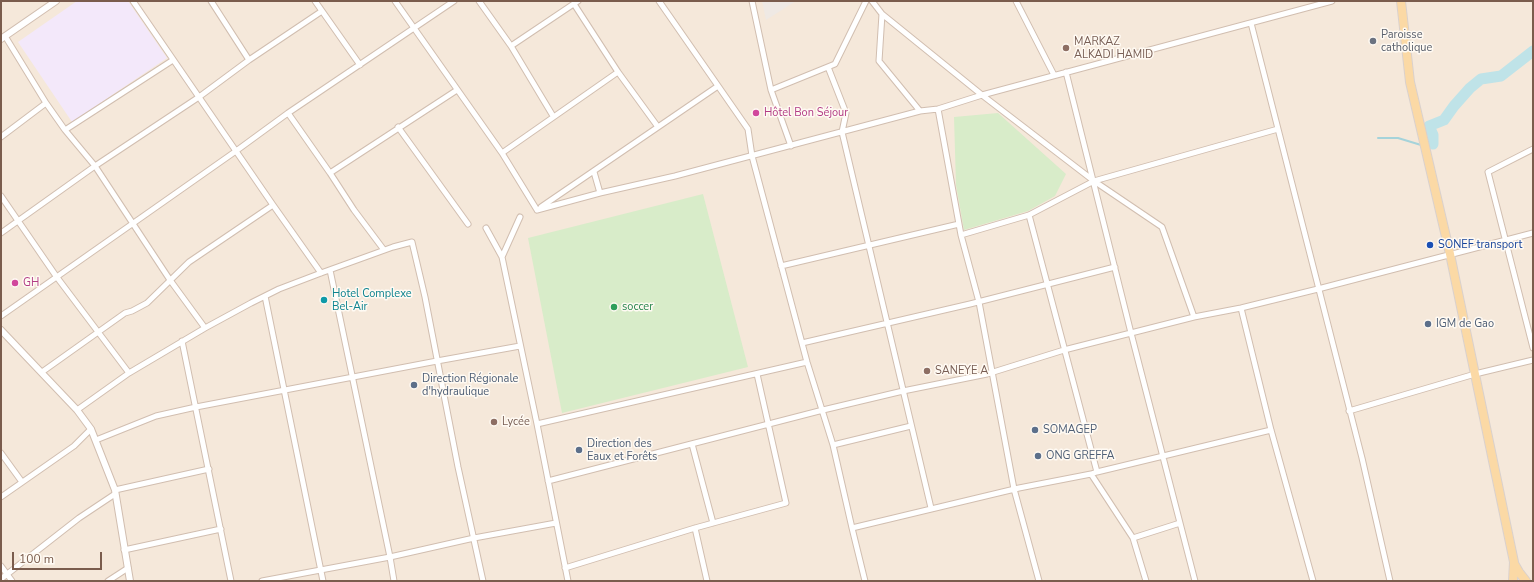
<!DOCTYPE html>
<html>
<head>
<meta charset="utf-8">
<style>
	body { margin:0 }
	#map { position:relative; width:1534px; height:582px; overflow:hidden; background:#fdf6ec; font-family:"Nunito Sans",sans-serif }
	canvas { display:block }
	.frame { position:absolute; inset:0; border:2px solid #7a5c4d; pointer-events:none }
	.scale { position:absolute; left:12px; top:552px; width:90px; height:18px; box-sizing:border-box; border:2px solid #7a5c4d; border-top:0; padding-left:5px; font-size:12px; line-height:14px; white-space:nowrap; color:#7a5c4d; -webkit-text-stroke:3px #fffaf3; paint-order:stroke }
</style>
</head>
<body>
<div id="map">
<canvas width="1534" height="582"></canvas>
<div class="frame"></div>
<div class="scale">100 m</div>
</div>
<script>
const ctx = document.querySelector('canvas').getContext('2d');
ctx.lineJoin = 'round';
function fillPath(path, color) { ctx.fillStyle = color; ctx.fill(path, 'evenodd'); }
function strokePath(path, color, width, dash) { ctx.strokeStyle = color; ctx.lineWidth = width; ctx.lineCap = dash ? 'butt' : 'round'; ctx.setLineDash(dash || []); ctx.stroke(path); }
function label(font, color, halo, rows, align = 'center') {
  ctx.font = font + ' "Nunito Sans",sans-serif'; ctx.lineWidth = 3; ctx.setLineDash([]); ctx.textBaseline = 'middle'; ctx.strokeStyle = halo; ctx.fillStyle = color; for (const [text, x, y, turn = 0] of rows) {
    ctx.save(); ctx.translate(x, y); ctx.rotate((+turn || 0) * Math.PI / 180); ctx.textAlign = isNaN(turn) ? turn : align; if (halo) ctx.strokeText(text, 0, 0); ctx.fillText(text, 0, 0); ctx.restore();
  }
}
fillPath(new Path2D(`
	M1,1H1533V581H1Z`), '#f5e8da');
fillPath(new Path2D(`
	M762,1H796L766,20Z`), '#efe9e4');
fillPath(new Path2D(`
	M77,1H128L167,58L72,122L18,42Z`), '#f3e8fa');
fillPath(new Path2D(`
	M998,113L1066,174L1055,196L1028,211L964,230L956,185L954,117Z
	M703,194L748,367L562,413L528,238Z`), '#d8ecc9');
strokePath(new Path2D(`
	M1378,138H1398L1421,145`), '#a5d3da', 2);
strokePath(new Path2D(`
	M1433,144V135L1429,126L1444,120L1454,106L1470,88L1481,79L1501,76L1533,51`), '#bfe3e8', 11);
const minor = new Path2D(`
	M133,1L273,205L321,273
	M211,1L249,60
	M315,1L360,65
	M395,1L502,153L537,210
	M479,1L511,46L553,116
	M659,1L748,129L752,156L807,362L833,445L852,528L865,581
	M752,1L771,90L791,146
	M872,1L882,14L982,95L1094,181L1162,227L1194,317
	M1016,1L1054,75
	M574,4L618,72L658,127
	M882,14L879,61L920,111
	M1251,23L1362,458L1390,581
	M5,36L46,103L65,130L95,166L170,280L205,328
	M511,46L578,1
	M828,67L846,113L842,132L931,508
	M1066,72L1131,333L1195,581
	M771,90L835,64L866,1
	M938,109L961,235L979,302L1014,489L1039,581
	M288,113L330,173L354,210L384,250
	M398,127L468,224
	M65,130L173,60
	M1,137L46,103
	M1533,149L1488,172L1533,348
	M502,153L618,72
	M594,172L600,193
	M330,173L457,90
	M1,196L56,276L129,373
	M541,207L718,86
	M537,210L600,193L675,176L920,111L938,109L982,95L1332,1
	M1029,215L1097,472L1091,474
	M486,228L502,257L537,424L568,581
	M1,233L95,166L199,97L249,60L322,11
	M961,235L1029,215L1094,181L1278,129
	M502,257L520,217
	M781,266L959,224
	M330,270L390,557L394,581
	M265,296L323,581
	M1241,308L1271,430L1313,581
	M1,316L236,151L288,113L454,1
	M182,341L231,581
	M802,343L970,304L1115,267
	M42,372L125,313L132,311L147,303L189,262L273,205
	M77,410L129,373L205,328L251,303L279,289L321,273L393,247L412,242L425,297L458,467L483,581
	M1349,411L1475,374L1533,360
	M537,424L807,362
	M96,440L156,416L196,407L437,361L520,346
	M692,444L713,523
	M833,445L911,426
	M1,453L22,482
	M1097,472L1271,430
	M548,481L823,410L903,391L987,374L1064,350L1194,317L1241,308L1318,289L1533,233
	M115,490L209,469
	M1,497L74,446L91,429
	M695,528L707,581
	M852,528L1019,488L1091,474L1133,538L1146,581
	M1133,538L1180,523
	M124,550L221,529
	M1,566L12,581
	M565,568L695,528L786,503L757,374
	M1,579L79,518L115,494
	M108,581L128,568
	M262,581L390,557L474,538L556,523`);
const tertiary = new Path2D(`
	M1,39L56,1
	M1,330L77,410L91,429L115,490L130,581`);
const primary = new Path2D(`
	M1401,1L1410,82L1450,254L1514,562L1513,581
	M1515,565L1519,572L1526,581`);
strokePath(minor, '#d1beb0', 7);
strokePath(tertiary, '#d1beb0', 8);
strokePath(primary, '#dad1cd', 10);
strokePath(minor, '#fff', 5);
strokePath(tertiary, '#fff', 6);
strokePath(primary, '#fbd9a5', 8);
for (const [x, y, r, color] of [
	[1373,41,4,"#6b7280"],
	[1066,48,4,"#8d6e63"],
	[756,113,4,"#d1479c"],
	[1430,245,4,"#1a4fb4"],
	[15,283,4,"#d1479c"],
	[324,300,4,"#0f9aa8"],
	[614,307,4,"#2e9e5b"],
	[1428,324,4,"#5c6f8a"],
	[927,371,4,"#8d6e63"],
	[414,385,4,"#5c6f8a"],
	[494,422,4,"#8d6e63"],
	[1035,430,4,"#5c6f8a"],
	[579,450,4,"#5c6f8a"],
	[1038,456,4,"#5c6f8a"]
]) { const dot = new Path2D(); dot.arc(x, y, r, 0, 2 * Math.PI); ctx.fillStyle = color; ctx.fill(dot); strokePath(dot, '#fffaf3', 1.5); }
label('11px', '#5b616d', '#fffaf3', [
	["Paroisse",1381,35],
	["catholique",1381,48]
], 'left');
label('11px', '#785e54', '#fffaf3', [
	["MARKAZ",1074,42],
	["ALKADI HAMID",1074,55],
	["SANEYE A",935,371],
	["Lycée",502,422]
], 'left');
label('11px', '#b23c85', '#fffaf3', [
	["Hôtel Bon Séjour",764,113],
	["GH",23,283]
], 'left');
label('11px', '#164399', '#fffaf3', [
	["SONEF transport",1438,245]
], 'left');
label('11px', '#0d838f', '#fffaf3', [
	["Hotel Complexe",332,294],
	["Bel-Air",332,307]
], 'left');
label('11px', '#27864d', '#fffaf3', [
	["soccer",622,307]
], 'left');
label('11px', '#4e5e75', '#fffaf3', [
	["IGM de Gao",1436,324],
	["Direction Régionale",422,379],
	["d'hydraulique",422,392],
	["SOMAGEP",1043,430],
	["Direction des",587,444],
	["Eaux et Forêts",587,457],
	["ONG GREFFA",1046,456]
], 'left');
</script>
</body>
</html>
